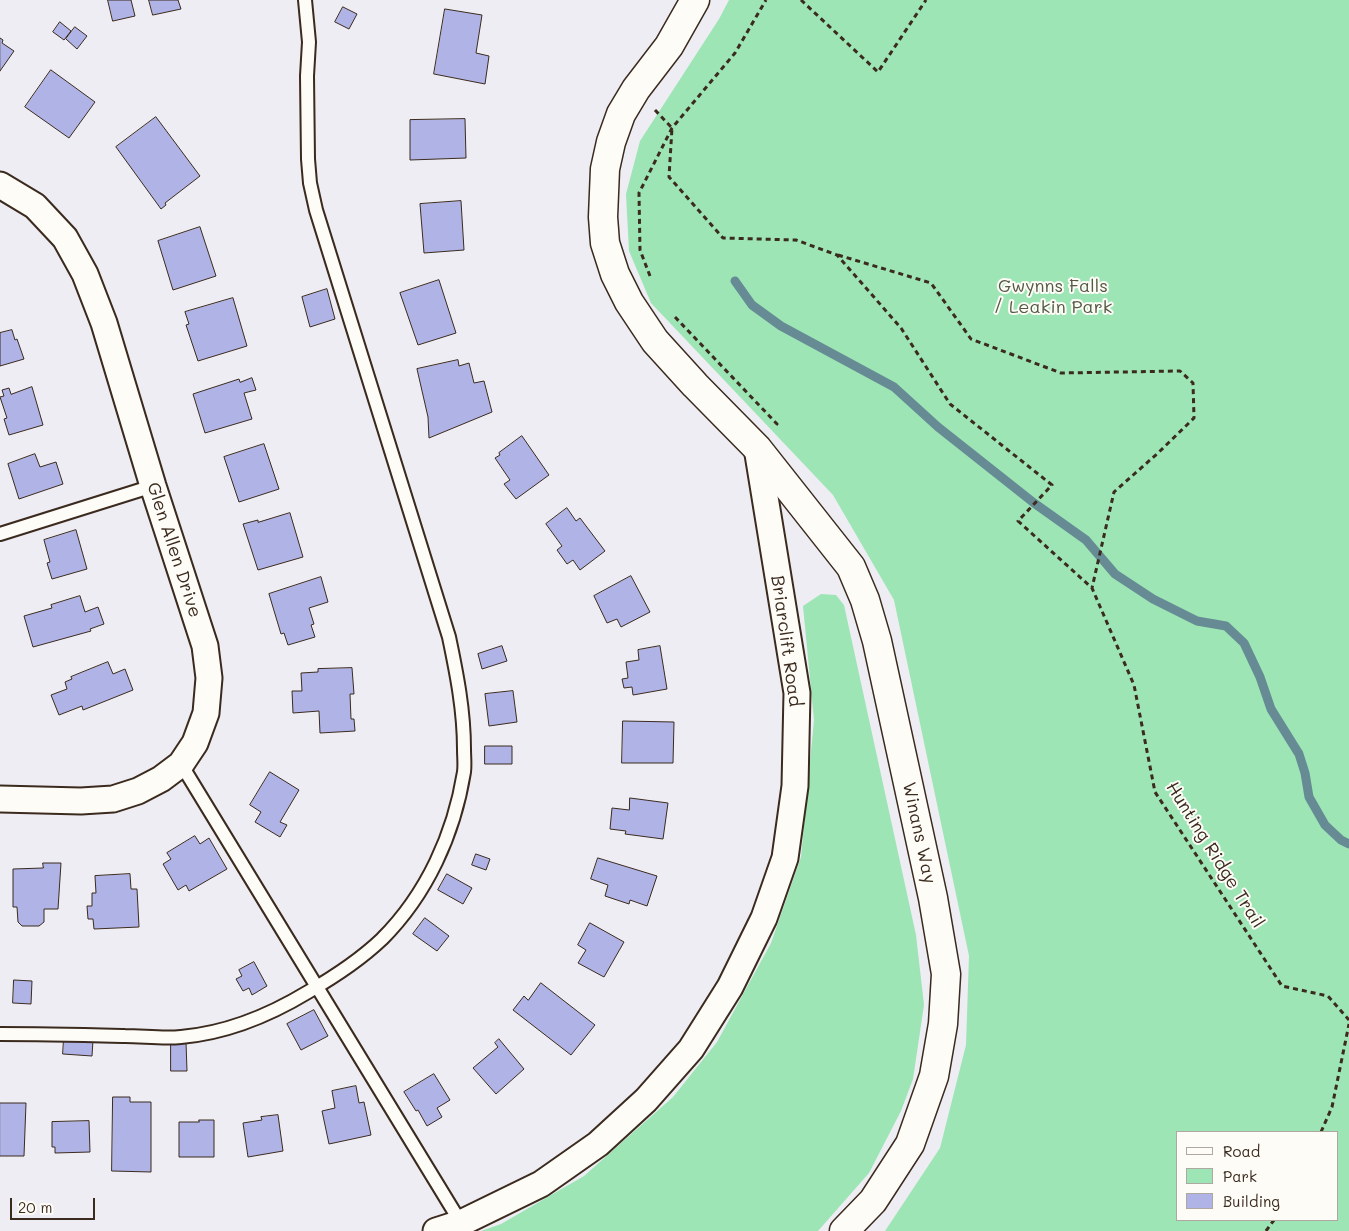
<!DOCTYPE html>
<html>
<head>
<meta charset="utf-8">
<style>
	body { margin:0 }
	#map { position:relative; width:1349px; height:1231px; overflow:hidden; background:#eeedf3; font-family:Mali,sans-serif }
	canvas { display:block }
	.legend { position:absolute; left:1176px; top:1131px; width:162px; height:90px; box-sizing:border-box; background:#fdfcf7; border:1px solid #afa8a0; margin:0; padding:6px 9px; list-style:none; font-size:15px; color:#3b2a1e }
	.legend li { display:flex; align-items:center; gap:10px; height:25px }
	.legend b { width:25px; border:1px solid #afa8a0 }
	.scale { position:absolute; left:10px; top:1198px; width:85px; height:22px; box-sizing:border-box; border:2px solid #3b2a1e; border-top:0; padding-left:6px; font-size:15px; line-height:18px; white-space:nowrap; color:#3b2a1e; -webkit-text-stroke:4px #fdfcf7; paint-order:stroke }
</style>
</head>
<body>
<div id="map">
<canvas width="1349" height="1231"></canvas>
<ul class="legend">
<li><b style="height:6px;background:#fdfcf7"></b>Road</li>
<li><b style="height:14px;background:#9de5b4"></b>Park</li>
<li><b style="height:14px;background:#b0b3e5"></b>Building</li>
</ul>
<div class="scale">20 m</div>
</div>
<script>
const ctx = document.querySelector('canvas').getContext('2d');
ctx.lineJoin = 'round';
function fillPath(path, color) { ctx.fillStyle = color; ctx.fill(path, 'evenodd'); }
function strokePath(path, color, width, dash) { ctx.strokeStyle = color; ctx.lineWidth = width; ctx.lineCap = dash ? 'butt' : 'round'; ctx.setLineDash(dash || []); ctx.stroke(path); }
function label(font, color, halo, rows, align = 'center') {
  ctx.font = font + ' Mali,sans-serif'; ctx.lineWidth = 4; ctx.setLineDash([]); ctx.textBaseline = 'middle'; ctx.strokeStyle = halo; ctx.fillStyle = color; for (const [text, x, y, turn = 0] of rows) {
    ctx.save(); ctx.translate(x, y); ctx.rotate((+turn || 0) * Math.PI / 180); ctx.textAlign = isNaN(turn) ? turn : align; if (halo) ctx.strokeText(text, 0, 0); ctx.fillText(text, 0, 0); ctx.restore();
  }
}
fillPath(new Path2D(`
	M729,0H1349V1231H885L940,1148L966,1045L969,956L894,600L833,495L651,303L629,251L626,194L640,141L719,19ZM1178,1132H1338V1220H1178Z
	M821,594L836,595L844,605L916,935L924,1005L913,1079L901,1111L869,1173L818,1231H481L501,1224L584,1176L673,1097L717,1042L771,943L801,857L814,720L803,606Z`), '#9de5b4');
strokePath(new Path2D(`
	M735,281L752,305L781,326L894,387L938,427L1034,503L1086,540L1115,574L1153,599L1197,621L1226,626L1244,643L1260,677L1271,709L1299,754L1305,773L1309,797L1325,825L1341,840L1349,844`), '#668b95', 9);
const building = new Path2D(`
	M108,0H131L135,16L113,21Z
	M149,0H178L181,9L153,15Z
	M343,7L357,14L349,29L335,22Z
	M445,9L482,15L476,53L489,56L485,84L434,74Z
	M60,22L71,31L64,40L53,32Z
	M75,27L87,36L77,49L66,39Z
	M0,38L3,40L2,43L14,51L0,71Z
	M51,70L95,102L69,138L25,107Z
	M156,117L200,176L165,203L166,205L161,209L116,147Z
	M465,119L466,158L410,160V120Z
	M461,201L464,250L424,253L420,204Z
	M200,227L216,276L173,290L158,241Z
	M439,280L456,333L418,345L400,293Z
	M327,289L335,319L310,327L302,297Z
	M233,298L247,346L198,361L186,325L189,324L185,312Z
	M12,330L15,340L17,339L24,359L0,366V333Z
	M458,360L459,366L469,363L474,383L484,381L492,412L429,438L428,417L417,369Z
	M252,378L256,390L244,393L252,419L205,433L193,394L239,379L240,382Z
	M32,387L43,425L9,435L4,419L7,418L0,397L4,396L2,390L9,388L11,394Z
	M522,436L549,475L516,499L504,484L510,480L495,458L500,455L499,453Z
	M264,444L279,489L239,502L224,457Z
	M35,454L40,467L56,462L63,484L19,499L8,464Z
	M567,508L576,521L580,518L605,551L580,570L573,560L567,564L557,550L562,546L546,524Z
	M290,513L303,557L258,570L243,524L258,520V522Z
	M76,530L87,569L52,579L47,563L50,562L44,540Z
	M631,576L650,612L621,627L617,619L607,623L594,596Z
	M321,577L328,602L309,608L314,624L311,625L315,637L288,645L284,633L281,634L269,594Z
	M80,596L85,612L98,607L104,624L90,629L91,631L33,647L24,616L52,608L51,605Z
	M502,646L507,661L482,669L478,654Z
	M660,646L667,689L633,695L632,687L624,688L622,679L628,678L626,662L639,660L638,650Z
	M108,662L113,674L125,669L133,690L83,710L82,706L59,715L51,695L67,689L65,682L72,679L71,677Z
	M352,668L354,694H350L351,719H354L355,731L320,733L319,711L293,713L292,691H302L301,673L318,672V669Z
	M513,691L517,722L489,726L485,694Z
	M623,721L674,722L673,763H622Z
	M485,746H512V764H485Z
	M270,772L299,790L280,822L287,825L280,837L255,822L261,812L250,805Z
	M630,798L668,803L663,839L625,834L626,831L610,829L612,808L629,810Z
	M195,836L200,844L209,838L227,869L189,891L186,885L178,890L163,864L171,859L167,853Z
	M476,854L490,859L486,870L472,865Z
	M598,858L657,876L647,906L630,900L629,904L605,896L608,885L591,879Z
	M43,863H61L58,909H44V922L39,926H22L18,922L17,907H13V869L43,868Z
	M130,874L131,889H137L139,927L94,929L93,919H88L87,906H92V893H96L95,876Z
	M447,874L472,888L463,904L438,890Z
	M425,918L449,936L437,951L413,934Z
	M590,923L624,942L604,977L578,963L586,950L578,945Z
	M254,962L267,986L252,995L249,988L243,991L236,979L242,976L239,970Z
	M14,980L32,981L31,1004L13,1003Z
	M541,983L595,1025L571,1055L513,1010L524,996L528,1000Z
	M314,1010L328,1036L301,1050L287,1024Z
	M64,1038L93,1040L92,1056L63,1054Z
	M499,1039L524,1069L496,1094L473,1068L498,1047L495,1043Z
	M171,1042H186L187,1071H171Z
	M434,1074L450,1100L437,1108L442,1117L427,1126L418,1110L416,1111L404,1092Z
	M356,1086L359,1103L364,1102L371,1135L329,1144L322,1111L335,1108L332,1091Z
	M113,1097H130V1102H151V1172L112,1171Z
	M0,1103H26L24,1156H0Z
	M278,1115L283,1151L248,1157L243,1123L262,1120L261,1117Z
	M199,1120H214V1157H179V1122H199Z
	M89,1121L90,1152L55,1153V1147H52V1122Z`);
fillPath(building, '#b0b3e5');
strokePath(building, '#3b2a1e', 1);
const service = new Path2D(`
	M0,534L153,486
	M181,764L461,1223
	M0,1034C42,1034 83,1035 125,1036C143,1036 163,1039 181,1037C227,1033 270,1015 308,992C334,977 361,959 382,939C427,894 454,834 464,772C465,765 464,757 464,749C464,711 457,675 449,637L316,210L310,183L308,159L307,76L309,42L305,0`);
const minor = new Path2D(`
	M0,185L35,206L65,238L85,274L104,323L153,486L205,646L209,678L206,713L195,743L181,764L161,779L138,791L113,799L81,801L0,799
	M436,1231L461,1223L541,1184L598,1144L646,1100L691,1049L730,987L764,918L785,858L795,786L797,693L757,448`);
const tertiary = new Path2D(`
	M695,0L669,46L636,89L621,114L611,142L605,169L603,217L605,243L615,274L629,302L655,341L695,385L757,448L851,567L865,600L877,641L933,898L946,974L943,1024L934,1076L910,1144L873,1201L844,1231`);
strokePath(service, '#3b2a1e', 16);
strokePath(minor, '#3b2a1e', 29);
strokePath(tertiary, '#3b2a1e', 31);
strokePath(new Path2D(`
	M801,0L878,72L926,0
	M655,110L672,128L669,177L723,238L796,240L837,255L901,328L950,404L1052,485L1018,521L1092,588L1134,685L1155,792L1282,986L1328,996L1349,1020
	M838,255L931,283L971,339L1061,373L1180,371L1193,383L1194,418L1158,453L1114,492L1092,588
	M650,276L640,250L639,193L672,128L735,53L766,0
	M675,317L777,424L775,426
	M1321,1132L1332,1107L1349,1024
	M1266,1231L1274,1220`), '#3b2a1e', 3, [5, 4]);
strokePath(service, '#fdfcf7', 12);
strokePath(minor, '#fdfcf7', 25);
strokePath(tertiary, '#fdfcf7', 28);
label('18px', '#545944', '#fdfcf7', [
	["Gwynns Falls",1053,286],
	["/ Leakin Park",1053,307]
]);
label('18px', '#3b2a1e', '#fdfcf7', [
	["Glen Allen Drive",174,550,72],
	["Briarclift Road",786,641,82],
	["Winans Way",919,833,78],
	["Hunting Ridge Trail",1215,855,58]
]);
</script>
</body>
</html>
